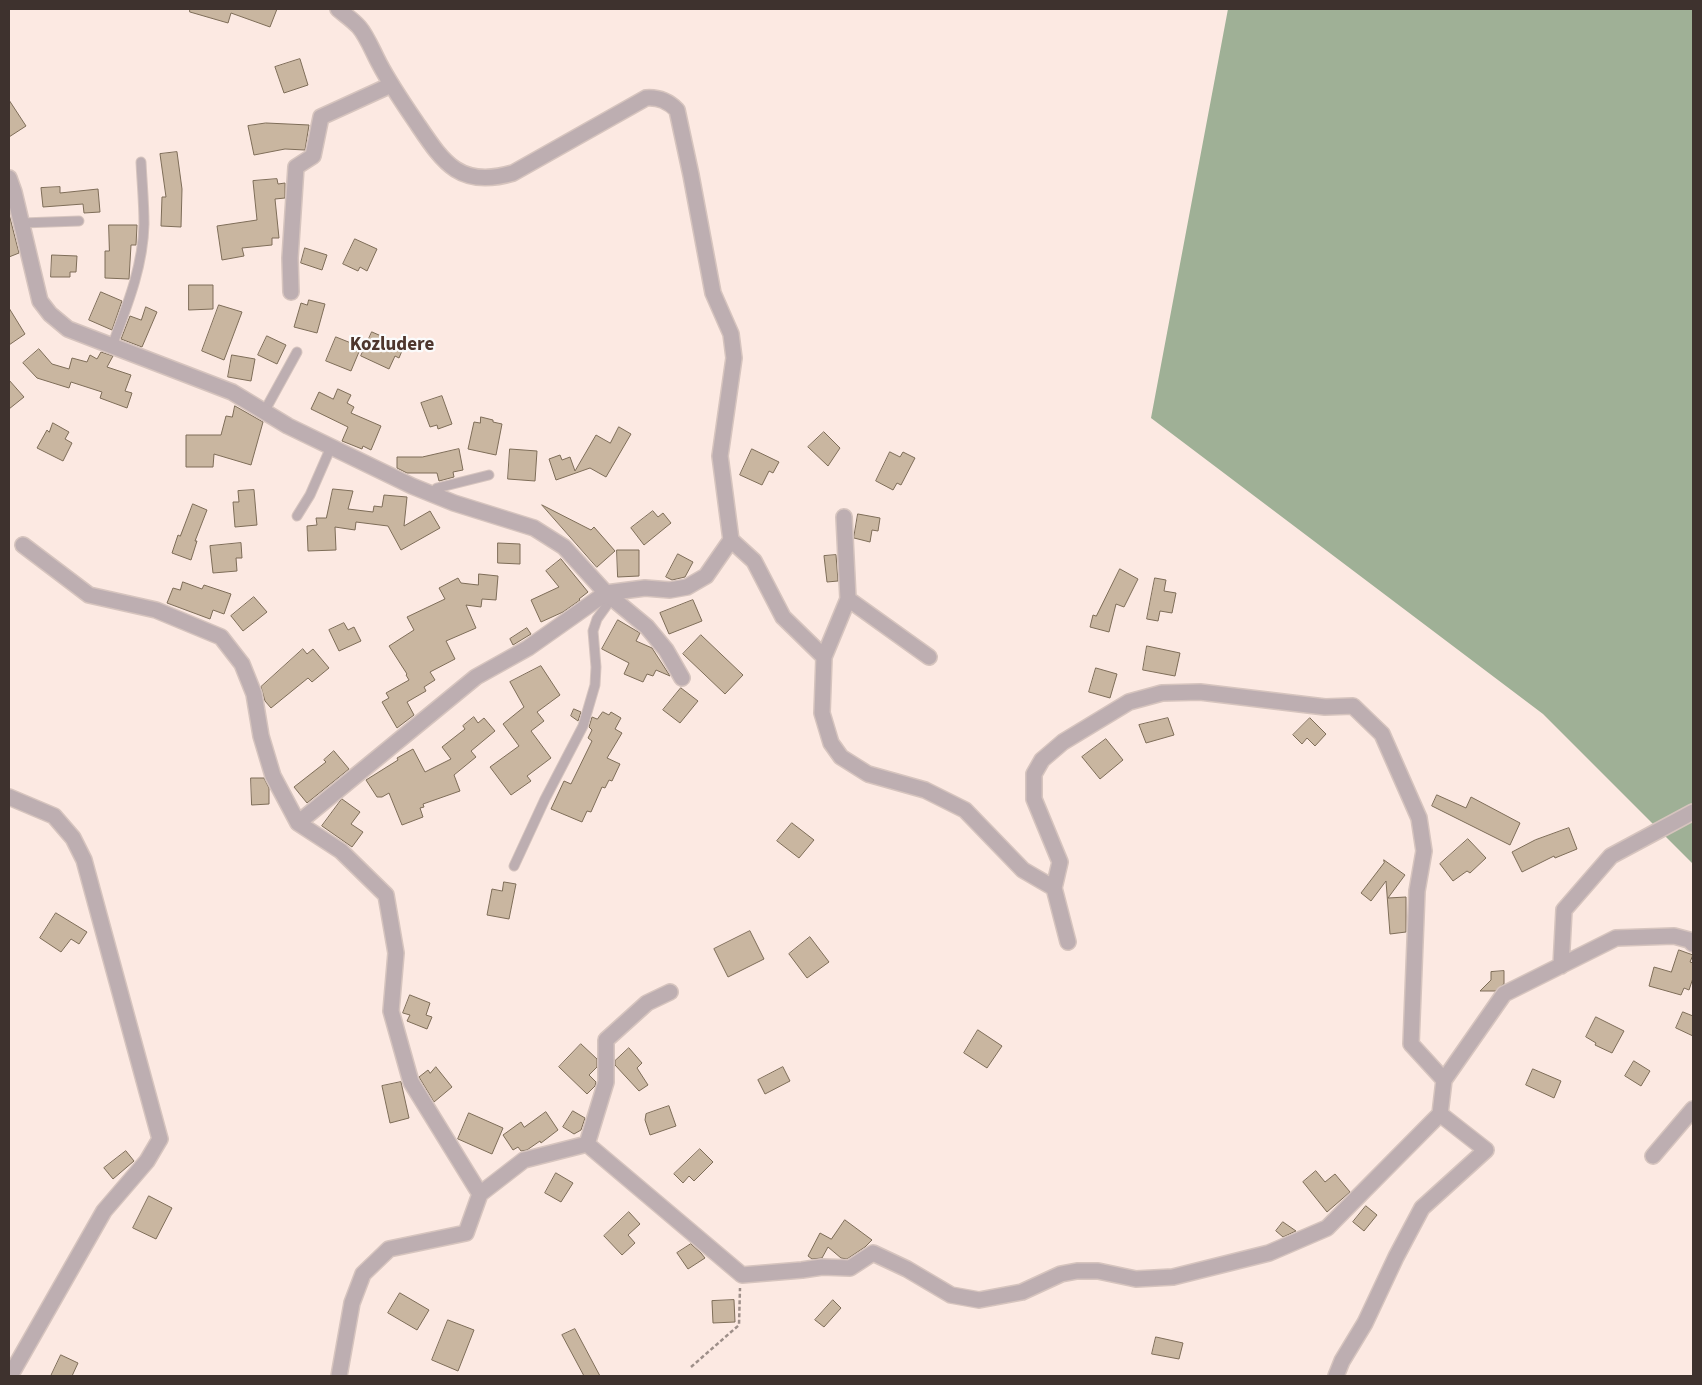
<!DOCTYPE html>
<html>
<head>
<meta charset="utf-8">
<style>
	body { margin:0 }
	#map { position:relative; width:1702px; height:1385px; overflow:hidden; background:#fce9e2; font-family:"Source Sans 3",sans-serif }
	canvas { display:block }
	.frame { position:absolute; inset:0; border:10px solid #3e322e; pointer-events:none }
</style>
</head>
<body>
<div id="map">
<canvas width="1702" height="1385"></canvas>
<div class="frame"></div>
</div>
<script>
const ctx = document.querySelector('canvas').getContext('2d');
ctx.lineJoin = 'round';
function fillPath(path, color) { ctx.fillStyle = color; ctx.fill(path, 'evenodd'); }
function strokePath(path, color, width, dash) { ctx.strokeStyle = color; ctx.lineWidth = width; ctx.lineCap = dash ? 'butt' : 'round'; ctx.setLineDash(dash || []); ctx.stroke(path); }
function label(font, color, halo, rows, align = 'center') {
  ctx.font = font + ' "Source Sans 3",sans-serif'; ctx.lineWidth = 4.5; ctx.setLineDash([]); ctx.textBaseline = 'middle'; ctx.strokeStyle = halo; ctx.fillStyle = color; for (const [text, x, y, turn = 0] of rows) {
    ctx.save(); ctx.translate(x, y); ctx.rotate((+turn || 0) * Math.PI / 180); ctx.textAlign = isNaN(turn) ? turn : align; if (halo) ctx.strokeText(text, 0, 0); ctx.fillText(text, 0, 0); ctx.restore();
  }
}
fillPath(new Path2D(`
	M1228,9H1693V864L1543,714L1151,418Z`), '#9fb096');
const building = new Path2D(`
	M190,9H277L270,27L231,13L228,23L190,12Z
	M300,59L308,85L284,93L275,67Z
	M9,100L26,126L9,137Z
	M266,123L309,125L305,150L285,149L254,155L248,126Z
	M177,152L182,189L181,227L161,226L162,197H166L160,154Z
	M277,179L278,184L285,183V198L275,199L279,238H272V245L242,248L244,256L222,260L217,226L257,220L253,181Z
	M60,187V193L98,189L100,212L84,213L83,204L43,207L41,188Z
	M9,214L19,253L9,257Z
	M109,225H137L136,245H131L129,279L105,278V251H109Z
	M355,239L377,249L367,271L360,267L358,271L343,264Z
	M305,248L327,255L322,270L301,263Z
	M52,255L77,256L76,272H70V277H51Z
	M189,285H213V309L189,310Z
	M101,292L122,301L112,330L89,320Z
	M309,300L325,304L317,333L294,327L301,303L307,305Z
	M219,305L242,312L224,360L202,351Z
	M146,307L157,312L142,347L121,339L130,316L141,320Z
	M9,308L25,334L9,345Z
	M372,332L404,346L399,358L395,356L389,369L361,356Z
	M267,336L286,345L277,364L258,355Z
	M336,337L361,347L351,371L326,361Z
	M39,349L52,364L69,369L72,358L87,362L90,355L97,359L101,352L113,356L107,367L131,375L125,391L132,393L127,408L100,398L102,392L71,382L69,388L37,378L23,363Z
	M232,355L255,359L251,381L228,377Z
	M9,380L24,397L9,409Z
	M338,389L351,395L347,403L354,407L351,413L381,426L371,450L363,446L362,449L342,441L348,427L311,409L319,392L333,399Z
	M442,396L452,424L438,429L437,425L430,427L421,403Z
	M235,406L263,422L251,465L214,454L213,467H186V435H221L226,416L232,417Z
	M481,417L493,420V422L502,424L496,455L468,449L474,422L480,423Z
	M53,423L69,432L65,439L72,443L63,461L37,448L47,430L49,432Z
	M619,427L631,434L606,477L590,468L556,480L549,459L560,455L562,460L570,457L575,471L596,435L610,443Z
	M824,432L840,448L828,466L808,447Z
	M459,449L463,470L453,472L454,477L439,481L437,473H407L397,468V457H422Z
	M510,449L537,451L535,481L508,479Z
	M752,449L779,462L773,473L769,471L762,485L740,475Z
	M890,452L900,457L903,452L915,458L901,485L897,483L893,490L876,481Z
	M333,489L353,491L348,509L373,512L374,506L382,507L384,495L407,497L404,526L430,511L440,528L401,550L388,526L356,522L355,530L335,527L336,550L308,551L307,526L317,525L316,518H326Z
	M254,490L257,525L235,527L233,502H239L238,491Z
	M193,504L207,510L195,541H197L191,560L172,553L178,535L180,536Z
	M542,505L591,530L594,527L615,551L597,567Z
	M653,511L658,517L663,513L671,523L644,545L631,528Z
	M858,514L880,518L878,531L872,530L870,542L854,538Z
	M241,543L242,558H236L237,571L213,573L210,546Z
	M498,543L520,544V564L498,563Z
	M617,550H639V576L618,577Z
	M678,554L693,562L685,577L672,580L666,577Z
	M836,555L838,581L827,582L824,556Z
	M561,559L588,592L579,599L580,600L563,612L541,622L531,600L559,587L546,571Z
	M1120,569L1138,579L1124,607L1116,604L1109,632L1090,627L1093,615L1096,616Z
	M479,574L498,576L496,600L482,599L481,607L466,605L476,628L446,641L455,659L430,672L435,680L424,687L426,691L407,702L414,715L397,728L382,702L389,698L386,693L409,680L406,675L407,674L389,646L414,630L407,617L445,599L439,588L458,578L461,583L478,585Z
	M1155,578L1166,580L1164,591L1176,593L1172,613L1160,611L1158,621L1147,619Z
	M183,582L202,589L204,585L231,594L224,614L213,610L210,619L167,603L173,588L180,590Z
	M254,597L267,612L243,631L231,616Z
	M693,600L702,621L669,634L660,613Z
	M618,620L640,633L636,641L652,648L670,676L656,670L653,676L647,674L643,682L624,674L629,663L602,649Z
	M344,623L348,630L354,627L361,641L339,651L329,630Z
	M527,628L531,634L513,645L510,639Z
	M701,635L743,675L725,694L683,654Z
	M1147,646L1180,653L1175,676L1143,670Z
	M303,649L307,654L313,649L329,668L312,682L308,678L271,708L265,701L261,687Z
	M541,666L560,695L537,712L544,721L531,731L551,758L527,776L531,781L511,795L490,767L519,746L503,724L524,707L510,682Z
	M1096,668L1117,674L1110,698L1089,692Z
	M681,688L698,701L680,723L663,710Z
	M574,709L581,712L578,721L571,716Z
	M603,712L609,715L611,712L621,718L615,729L622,733L607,758L620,764L612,781L609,780L605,788L602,787L591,812L587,811L582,822L551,809L564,781L571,784L592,741L588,738L592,730L589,727L592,717L597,719Z
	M474,717L478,723L484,718L495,731L471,751L476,757L454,775L460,791L423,804L424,807L420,808L423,817L402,825L389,793L382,797H377L366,780L398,760L397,758L413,749L425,772L451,759L442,747L465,729L463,726Z
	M1168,718L1174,735L1146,743L1139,725Z
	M1310,718L1326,734L1315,746L1307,738L1302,744L1293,735Z
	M1106,739L1123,760L1100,779L1082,757Z
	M334,751L349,769L307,803L294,787L326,762L324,760Z
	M251,778H264L269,788V804L252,805Z
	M1437,795L1466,808L1471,797L1520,823L1510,845L1432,806Z
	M342,799L360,812L351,824L363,832L352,847L322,826Z
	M792,823L814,840L799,858L777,841Z
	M1569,828L1577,849L1555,858L1554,856L1522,872L1512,852L1535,840Z
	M1468,839L1486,858L1470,873L1467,871L1453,881L1440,864Z
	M1384,860L1405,875L1388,898L1406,897V932L1390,934L1386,881L1371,901L1361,893L1384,863Z
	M504,882L516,884L509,919L487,915L492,889L502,891Z
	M56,913L87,932L79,944L71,939L61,952L40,938Z
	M750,931L764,959L728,977L714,949Z
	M810,937L829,962L807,978L789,954Z
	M1679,950L1693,955L1690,962L1693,963V978L1689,990L1684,988L1681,995L1649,986L1654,967L1671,972Z
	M1504,971V984L1495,991H1480L1491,980V972Z
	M410,995L430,1003L426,1015L432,1017L427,1029L407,1021L410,1015L403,1013Z
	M1683,1012L1693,1016V1036L1676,1028Z
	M1596,1017L1624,1031L1612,1053L1595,1045L1596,1043L1586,1037Z
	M978,1030L1002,1046L987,1068L964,1053Z
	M581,1044L597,1059V1067L589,1075L596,1082L595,1086L587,1094L559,1067Z
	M629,1048L642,1063L637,1068L648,1085L639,1091L615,1065V1061Z
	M1634,1061L1650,1071L1641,1086L1625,1076Z
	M436,1067L452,1087L434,1102L419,1077L428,1070L430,1073Z
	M783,1067L790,1081L765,1094L758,1080Z
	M1533,1069L1561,1081L1554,1098L1526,1085Z
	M401,1082L409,1118L390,1123L382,1086Z
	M669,1106L676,1126L650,1135L645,1120L646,1114Z
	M573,1111L585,1118L581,1130L574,1134L563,1127Z
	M546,1112L558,1130L541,1143L540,1141L527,1150L521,1151L518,1147L513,1150L503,1135L521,1122L524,1127Z
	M469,1113L503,1128L492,1154L458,1139Z
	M700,1149L713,1162L694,1181L689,1176L683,1183L674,1174Z
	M126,1151L134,1161L113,1179L104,1168Z
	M1316,1171L1325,1182L1335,1174L1350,1192L1327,1212L1303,1182Z
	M556,1173L573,1183L561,1202L545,1193Z
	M149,1196L172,1208L156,1239L133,1228Z
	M1366,1206L1377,1215L1364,1231L1353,1222Z
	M629,1212L640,1224L628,1235L635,1243L622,1255L604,1236Z
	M845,1220L872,1240L865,1247L847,1259L841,1258L828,1247L822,1258L812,1259L808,1256L820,1233L831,1239Z
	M1283,1222L1296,1231L1283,1237L1276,1231Z
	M691,1244L701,1253L705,1258L688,1269L677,1253Z
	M400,1293L429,1310L417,1330L388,1313Z
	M734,1300L735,1322L713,1323L712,1301Z
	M833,1300L841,1308L824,1327L815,1320Z
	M448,1320L474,1330L458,1371L432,1360Z
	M575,1329L600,1376H584L562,1335Z
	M1156,1337L1183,1343L1179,1359L1152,1354Z
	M61,1355L78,1363L72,1376H51Z`);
fillPath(building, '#c9b6a0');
strokePath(building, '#7e6d58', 1);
const service = new Path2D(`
	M22,223L79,221
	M112,346C127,306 143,267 144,224C144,203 142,183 141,162
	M264,412L297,352
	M431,494L437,488L489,475
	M297,516L310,495L331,447
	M514,866L545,799L583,726L595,685L596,667L593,631L597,619L612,598`);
const minor = new Path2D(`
	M338,9C345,15 353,20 359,27C367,36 373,52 379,63C390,84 403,103 416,122C443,162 459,189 513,173L646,98C659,97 668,101 677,110L691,175L713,293L731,334L734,358L720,456L731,540L754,561L783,617L824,657
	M9,178L14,192L40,301L50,314L68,329L232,392L288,426L412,486L454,503L534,528L564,547L606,593L647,627L666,650L682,678
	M291,292L290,258L296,167L313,156L321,117L391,85
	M844,517L848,599L929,657
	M23,545L89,595L156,610L221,637L242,664L254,694L261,736L273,776L298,823L341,851L386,895L396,953L391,1011L411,1082L480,1194
	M848,599L824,657L822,713L831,743L841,757L868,774L925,790L965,810L1023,870L1054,888
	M9,797L54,816L73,838L84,860L160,1139L147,1161L104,1211L10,1376
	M298,823L476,677L528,648L606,593L645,588L670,590L687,587L706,576L731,540
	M1068,942L1054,888L1060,862L1034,799V774L1042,760L1063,742L1129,702L1162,693L1200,692L1325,707L1353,706L1382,734L1419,818L1424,851L1417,891L1411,1044L1444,1080
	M1561,966L1564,910L1611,856L1693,812
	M587,1144L606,1082V1040L647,1003L670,992
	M1653,1156L1693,1109
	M339,1376L352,1303L363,1274L389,1249L466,1233L480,1194L524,1160L587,1144L742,1275L802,1270L822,1267L850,1268L873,1253L907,1269L951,1295L979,1300L1022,1292L1061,1274L1077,1271H1098L1136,1279L1173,1277L1269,1253L1327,1228L1440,1114L1444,1080L1504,994L1616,938L1674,936L1689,940L1693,944
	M1336,1376L1342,1361L1365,1323L1396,1257L1422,1208L1486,1150L1440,1114`);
strokePath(service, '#d6c4be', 11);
strokePath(minor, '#d6c4be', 18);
strokePath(new Path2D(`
	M691,1367L739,1325L740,1288`), '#9e8f89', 2.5, [4, 2.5]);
strokePath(service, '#bdaeb1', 9);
strokePath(minor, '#bdaeb1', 15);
label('bold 19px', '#4e362d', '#fbfbfb', [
	["Kozludere",392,346]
]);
</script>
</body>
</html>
